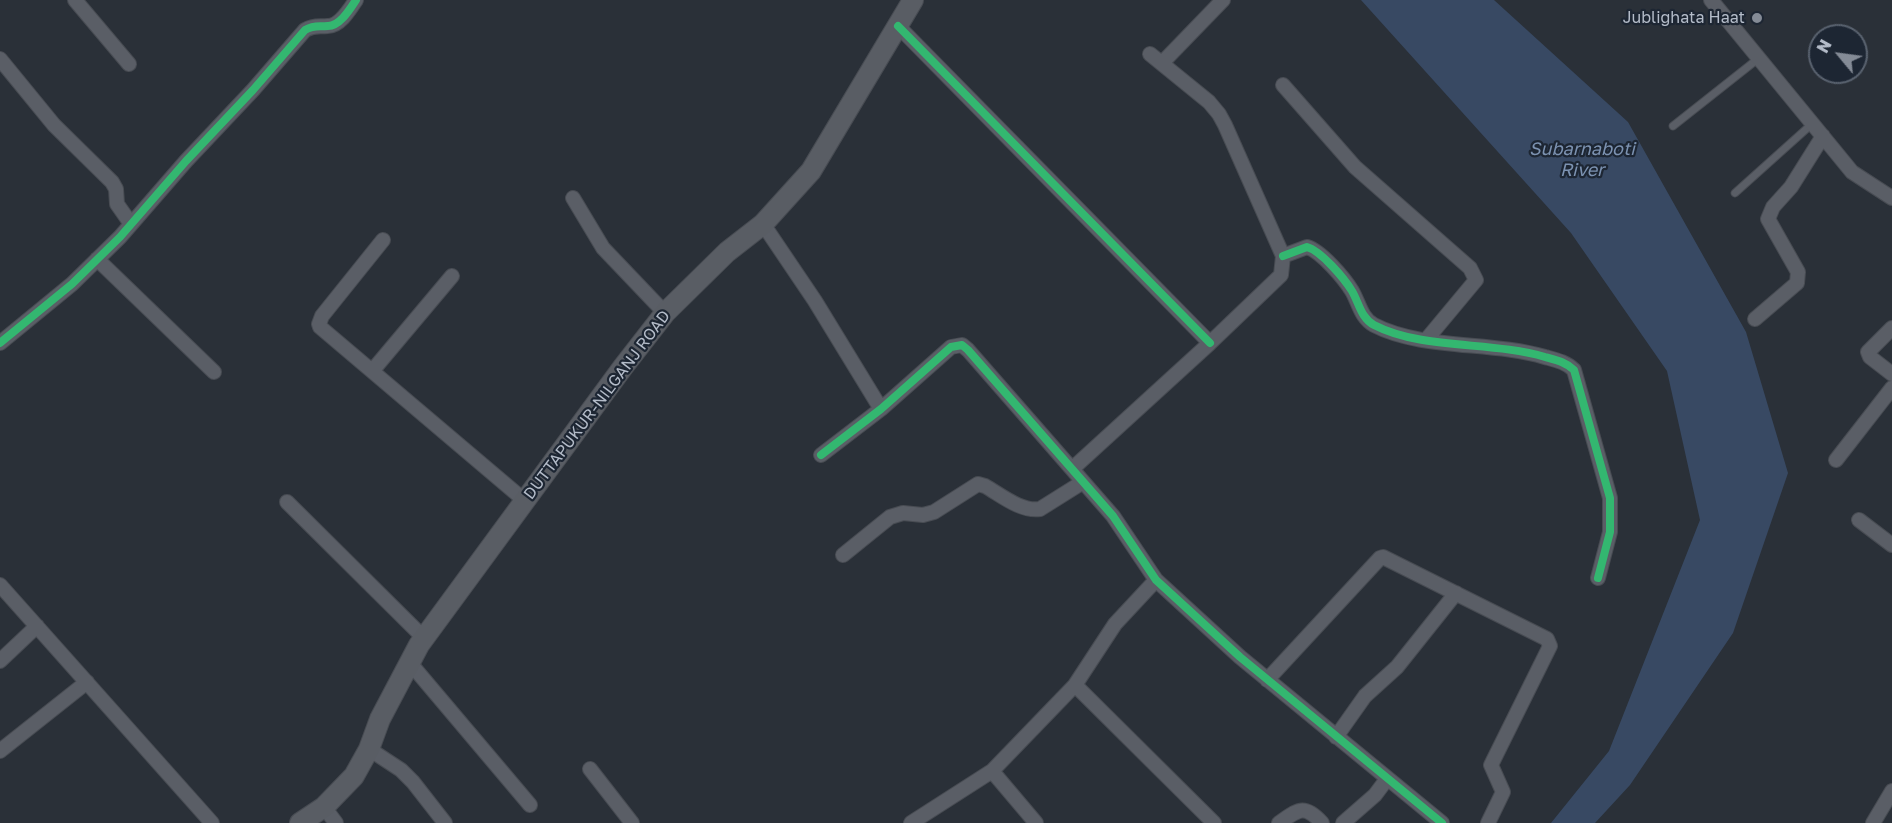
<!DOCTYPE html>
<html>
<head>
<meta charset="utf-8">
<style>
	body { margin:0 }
	#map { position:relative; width:1892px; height:823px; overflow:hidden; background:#2a3038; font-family:"Golos Text",sans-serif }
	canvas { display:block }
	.north { position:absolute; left:1808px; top:24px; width:60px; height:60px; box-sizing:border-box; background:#1d2633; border:2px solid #59626f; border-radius:50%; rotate:299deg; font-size:16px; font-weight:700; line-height:24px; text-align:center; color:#b4bcc9 }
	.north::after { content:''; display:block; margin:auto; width:21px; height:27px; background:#848b96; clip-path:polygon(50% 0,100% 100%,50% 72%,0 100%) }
</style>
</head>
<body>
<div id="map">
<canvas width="1892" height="823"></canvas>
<div class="north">N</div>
</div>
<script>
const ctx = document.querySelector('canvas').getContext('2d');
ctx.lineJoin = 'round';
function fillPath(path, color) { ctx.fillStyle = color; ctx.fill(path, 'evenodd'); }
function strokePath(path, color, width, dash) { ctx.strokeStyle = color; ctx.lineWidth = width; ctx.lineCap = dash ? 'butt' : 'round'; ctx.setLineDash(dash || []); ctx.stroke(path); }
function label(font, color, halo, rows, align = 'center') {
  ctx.font = font + ' "Golos Text",sans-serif'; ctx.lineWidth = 4.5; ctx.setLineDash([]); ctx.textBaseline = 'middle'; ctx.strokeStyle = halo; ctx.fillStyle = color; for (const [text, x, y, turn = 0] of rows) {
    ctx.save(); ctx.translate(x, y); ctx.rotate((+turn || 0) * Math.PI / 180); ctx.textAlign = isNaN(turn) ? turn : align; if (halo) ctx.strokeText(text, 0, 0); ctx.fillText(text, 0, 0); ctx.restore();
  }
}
fillPath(new Path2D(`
	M1361,0H1494L1628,122L1746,332L1788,473L1733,633L1630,785L1595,823H1551L1609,751L1700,520L1667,371L1571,233Z`), '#384963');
const lane = new Path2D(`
	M1673,126L1759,58
	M1735,193L1813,123`);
const street = new Path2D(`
	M75,0L129,64
	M1711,0L1852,172L1892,198
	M898,26L1210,343
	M0,59L54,125L112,182L116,189L117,204L131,224
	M1162,63L1223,0
	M1283,85L1355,167L1470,268L1476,280L1426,340
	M573,198L603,248L665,313
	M763,224L815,301L881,409
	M383,240L322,316L319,324L320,327L524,500
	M1283,256L1307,247C1321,251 1344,278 1352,291C1359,303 1361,318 1374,325C1422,350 1492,341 1545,357C1556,360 1566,362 1574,370L1610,498V532L1598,578
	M97,259L214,372
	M1755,319L1797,283L1798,272L1768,219L1773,207L1791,187L1823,136
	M1892,328L1868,352L1870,357L1892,374
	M0,343L72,284L120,237L186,161L253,90L305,30C314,25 318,27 328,26C340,26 350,9 356,0
	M373,370L452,276
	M821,455L881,409L951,347L962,345L968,350L1113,516L1156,580L1240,657L1442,823
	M1836,460L1892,388
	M1072,469L1210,343L1281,275L1283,256L1225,125L1219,114L1209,102L1150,54
	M287,502L424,638
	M1859,520L1892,545
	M843,555L890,517L903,513L923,515L934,512L978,484L985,486C1001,495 1021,512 1040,509L1083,482
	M0,585L212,823
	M0,661L37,626
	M410,663L530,805
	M1267,680L1380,558L1383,557L1547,639L1550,646L1491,765L1503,792L1488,823
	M1075,685L1214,823
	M1336,737L1365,696L1397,667L1456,593
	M369,749L401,770L413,782L445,823
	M0,751L87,682
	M590,769L632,823
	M992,771L1036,823
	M324,807L336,823
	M911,823L992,771L1075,685L1115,624L1156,580
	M1279,823C1298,810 1304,803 1322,823
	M1343,823L1375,795L1387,779
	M1873,823L1892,791`);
const secondary = new Path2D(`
	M300,823L324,807L354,776L369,749L380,719L419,645L623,367L665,313L727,252L763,224L811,171L913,0`);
strokePath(lane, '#484c53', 9);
strokePath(street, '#484c53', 16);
strokePath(secondary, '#484c53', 22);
strokePath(lane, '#5a5e66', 7);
strokePath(street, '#5a5e66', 14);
strokePath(secondary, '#595d64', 20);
strokePath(new Path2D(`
	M898,26L1210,343
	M1283,256L1307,247C1321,251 1344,278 1352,291C1359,303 1361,318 1374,325C1422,350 1492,341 1545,357C1556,360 1566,362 1574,370L1610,498V532L1598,578
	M0,343L72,284L120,237L186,161L253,90L305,30C314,25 318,27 328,26C340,26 350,9 356,0
	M821,455L881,409L951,347L962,345L968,350L1113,516L1156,580L1240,657L1442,823`), '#33b770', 8);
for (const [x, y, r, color] of [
	[1757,18,6,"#848b96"]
]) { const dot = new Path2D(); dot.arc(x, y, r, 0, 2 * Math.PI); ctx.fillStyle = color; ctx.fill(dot); strokePath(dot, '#1d2633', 2); }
label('16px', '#b4bcc9', '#1d2633', [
	["Jublighata Haat",1745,18]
], 'right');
label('16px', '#b4bcc9', '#1d2633', [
	["DUTTAPUKUR-NILGANJ ROAD",597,405,-53]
]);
label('italic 18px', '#7c92b1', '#1d2633', [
	["Subarnaboti",1582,149],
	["River",1582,170]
]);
</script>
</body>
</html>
